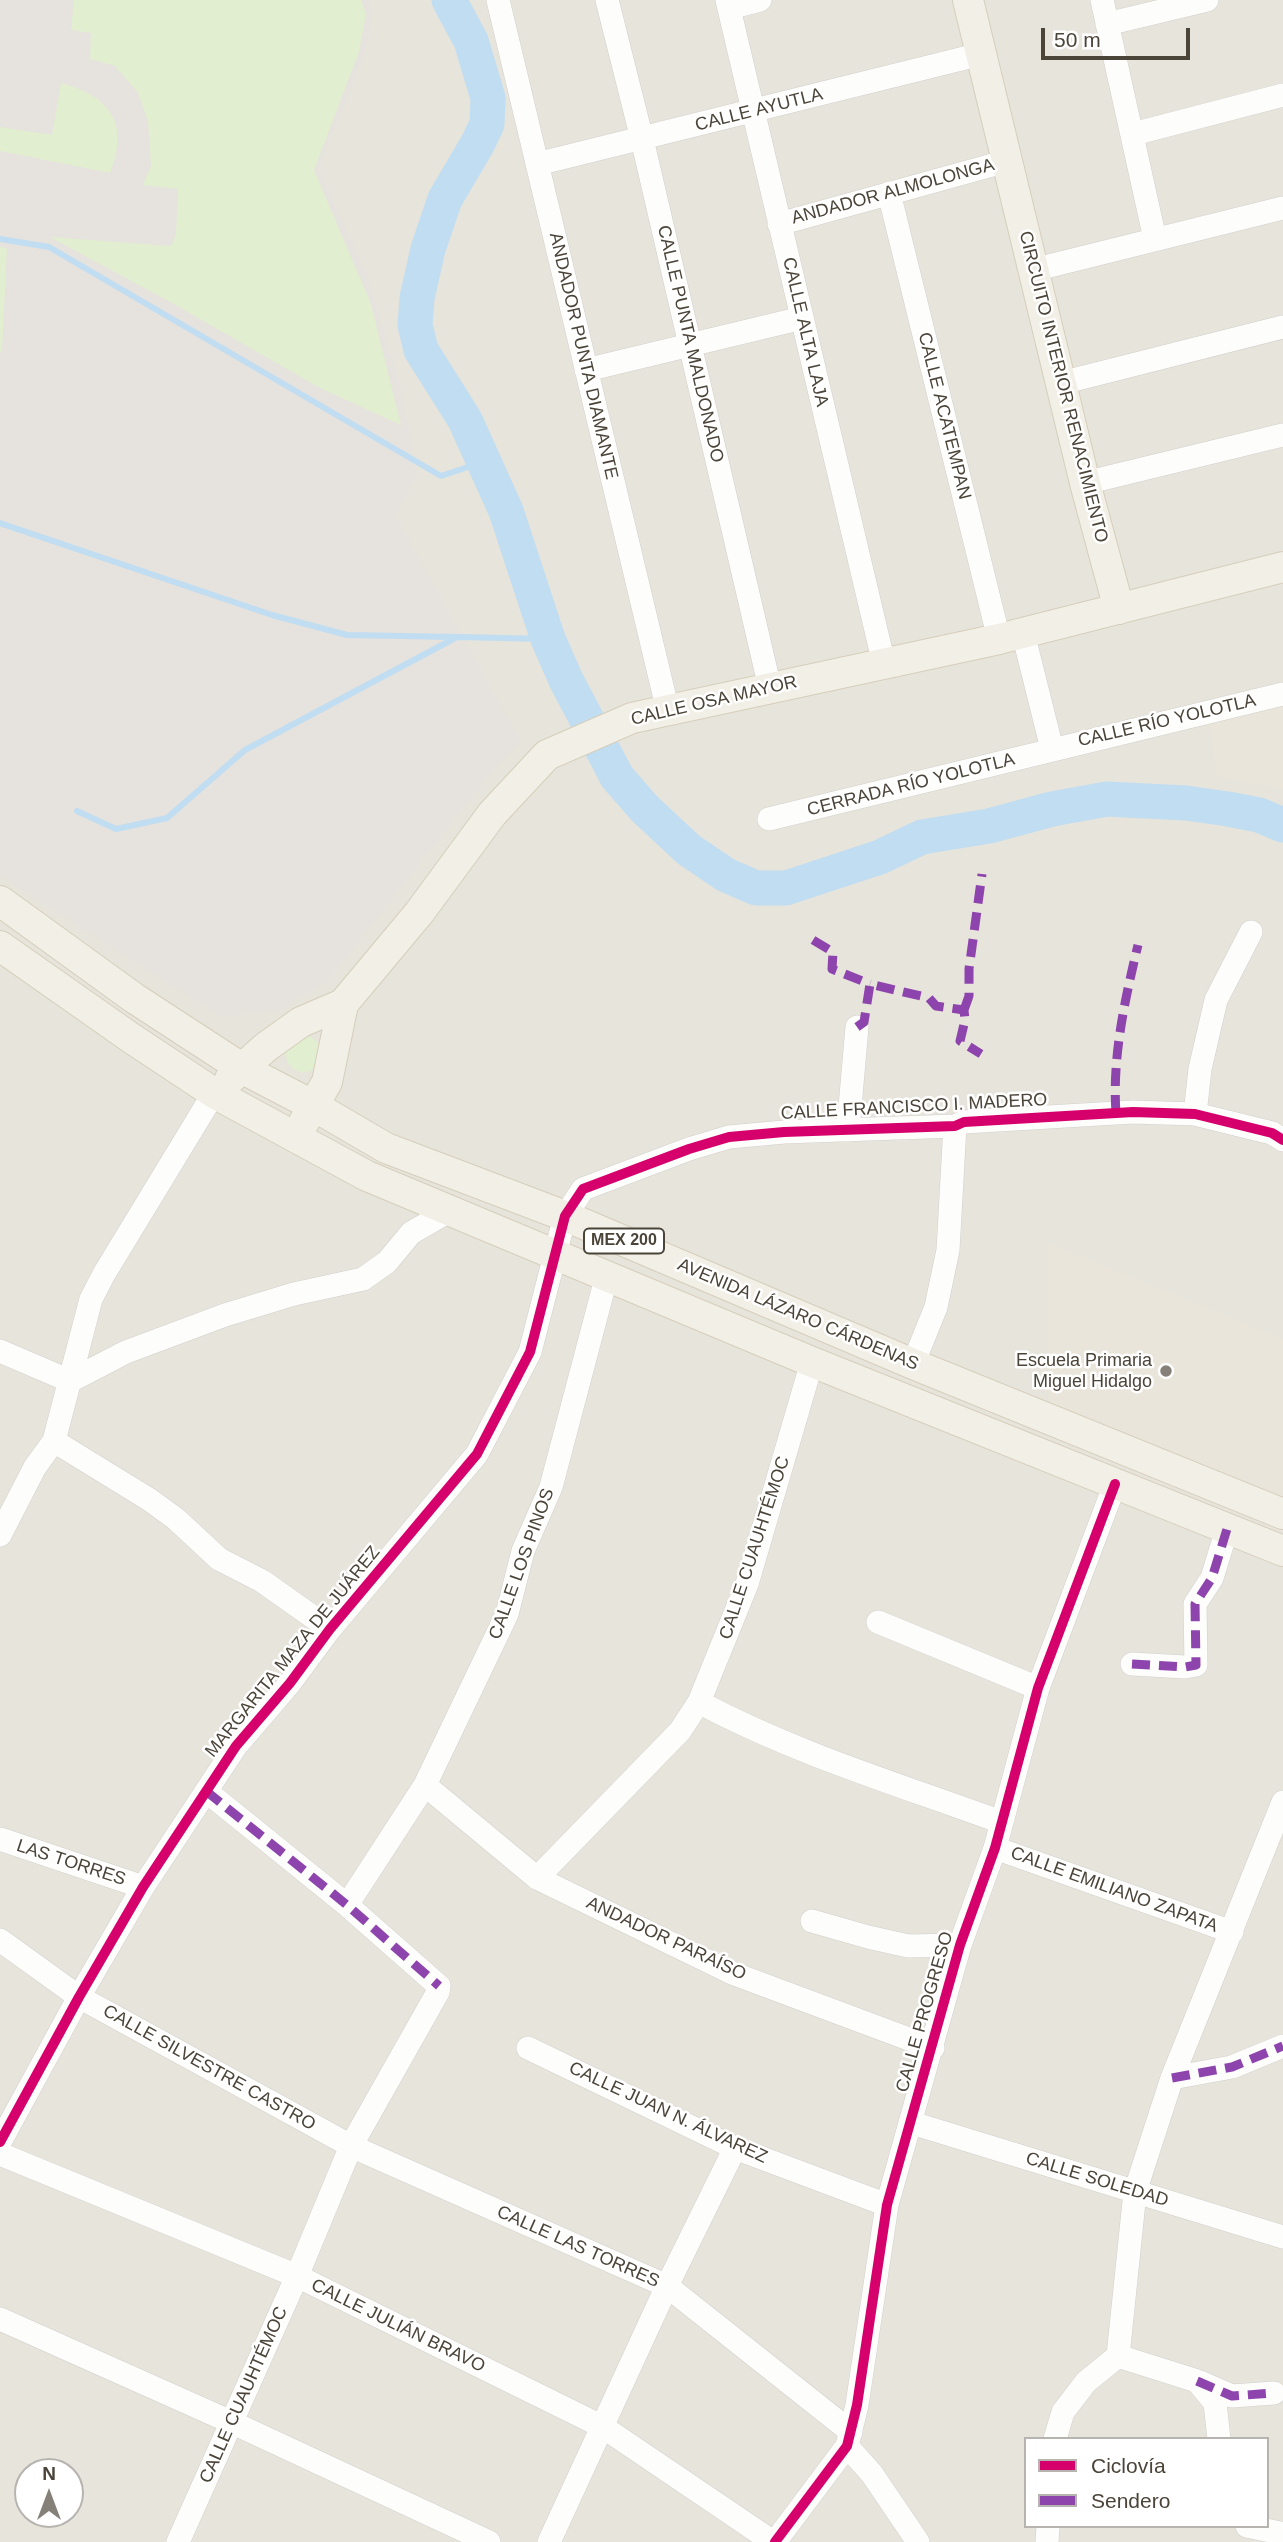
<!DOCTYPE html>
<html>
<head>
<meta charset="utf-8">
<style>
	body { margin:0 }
	#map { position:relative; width:1283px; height:2542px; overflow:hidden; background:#f4f2ee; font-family:Arial,sans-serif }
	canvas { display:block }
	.legend { position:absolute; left:1024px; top:2437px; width:245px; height:91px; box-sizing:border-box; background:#fff; border:2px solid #b7b4b0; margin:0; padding:9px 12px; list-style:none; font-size:21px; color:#4b4439 }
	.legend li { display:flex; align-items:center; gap:14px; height:35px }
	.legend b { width:35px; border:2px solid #b7b4b0 }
	.north { position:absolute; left:14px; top:2458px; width:70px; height:70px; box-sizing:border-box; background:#fff; border:2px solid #b7b4b0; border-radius:50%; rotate:0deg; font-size:19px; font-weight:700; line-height:28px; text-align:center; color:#4b4439 }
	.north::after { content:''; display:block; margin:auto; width:24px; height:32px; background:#868178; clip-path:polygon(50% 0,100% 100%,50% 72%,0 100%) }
	.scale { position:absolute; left:1041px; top:28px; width:149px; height:32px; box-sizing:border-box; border:4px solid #4b4439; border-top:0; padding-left:9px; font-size:21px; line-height:24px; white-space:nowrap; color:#4b4439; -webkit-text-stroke:5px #fff; paint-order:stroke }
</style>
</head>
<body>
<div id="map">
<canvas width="1283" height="2542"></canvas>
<ul class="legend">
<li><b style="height:9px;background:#d6006c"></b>Ciclovía</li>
<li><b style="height:9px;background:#8e44ad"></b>Sendero</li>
</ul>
<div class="north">N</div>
<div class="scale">50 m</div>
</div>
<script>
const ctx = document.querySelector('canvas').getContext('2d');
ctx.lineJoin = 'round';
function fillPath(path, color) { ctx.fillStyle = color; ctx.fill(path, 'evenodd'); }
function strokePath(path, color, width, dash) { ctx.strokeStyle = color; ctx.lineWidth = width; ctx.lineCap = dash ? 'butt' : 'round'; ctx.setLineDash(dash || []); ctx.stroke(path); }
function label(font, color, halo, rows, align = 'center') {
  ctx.font = font + ' Arial,sans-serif'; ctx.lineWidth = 5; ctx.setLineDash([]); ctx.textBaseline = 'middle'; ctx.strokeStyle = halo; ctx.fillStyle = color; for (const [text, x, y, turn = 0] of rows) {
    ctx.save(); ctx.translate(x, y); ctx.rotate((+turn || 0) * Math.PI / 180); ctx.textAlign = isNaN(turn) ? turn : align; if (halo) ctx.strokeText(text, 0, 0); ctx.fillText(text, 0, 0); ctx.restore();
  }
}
fillPath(new Path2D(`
	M0,0H1283V2542H0ZM1026,2439H1267V2526H1026ZM28,2472H70V2514H28Z`), '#e7e4dc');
fillPath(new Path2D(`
	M0,0H369L371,8L370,34L357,72L318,169L367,274L400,386L417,466L416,475L395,515L521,742L491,772L328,980L281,1010L222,1017L0,876Z`), '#e6e2de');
fillPath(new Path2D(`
	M1283,705V789L1217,776L1209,722Z
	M1048,1243L1283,1339V1497L1050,1402Z`), '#eae5da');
fillPath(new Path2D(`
	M74,0H361L366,14L359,52L314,170L371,304L401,425L320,388L172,303L50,237L171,246L176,234L178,189L143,185L151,165L148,121L138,93L115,66L90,59L91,33L71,30Z
	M61,83C110,96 130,123 110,173L0,151V127L52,135Z
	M0,247L7,248L2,351L0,352Z
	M286 1054a18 18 0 1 1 36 0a18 18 0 1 1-36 0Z`), '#e1eecf');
strokePath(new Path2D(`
	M0,239L49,247L441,476L483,462
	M0,523L272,615L347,635L456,637
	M77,811L116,829L167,818L245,750L457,637L548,639`), '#c0ddf1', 6);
strokePath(new Path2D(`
	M449,0L471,41L488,98L487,124L478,143L445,199L428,249L417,298L415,325L421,350L465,420L506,511L548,639L566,680L617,777L645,809L689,850L726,875L756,888H786L880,857L922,837L989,826L1052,809L1107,799L1186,803L1228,809L1259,815L1283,825`), '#c0ddf1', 35);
const minor = new Path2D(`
	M498,0L668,711
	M607,0L642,139L770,688
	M727,0L884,664
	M1102,0L1155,239
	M729,8L760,0
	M1107,24L1207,0
	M1133,134L1283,95
	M537,164L981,54
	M889,193L999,639
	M779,224L1007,161
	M1033,270L1283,208
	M586,370L802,318
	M1061,383L1283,327
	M1085,483L1283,435
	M1023,633L1052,749
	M769,819L1283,694
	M1195,1114L1200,1069L1216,1000L1251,932
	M848,1130L857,1027
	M0,1351L70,1381
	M913,1364L936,1307L948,1250L955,1126
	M70,1381L126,1352L225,1315L294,1294L363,1279L387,1262L411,1233L449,1211
	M54,1441L150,1500L176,1519L219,1559L262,1581L330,1629
	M0,1535L35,1467L54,1441L91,1299L104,1274L214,1093
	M878,1622L1038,1688
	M1132,1664L1185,1667L1196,1665L1195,1604L1212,1578L1227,1529
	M699,1702C794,1753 900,1785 1001,1822
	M425,1785L537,1878L732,1973L933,2048
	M0,1839L143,1887
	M995,1848L1232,1932
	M537,1878L680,1731L699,1702L747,1584L812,1362
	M347,1905L425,1785L507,1614L523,1551L551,1487L607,1275
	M812,1921L868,1937L908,1946L960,1945
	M0,1940L79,1997L351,2146L667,2286L851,2432
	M528,2048L735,2148L887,2205
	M1172,2078L1232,2067L1283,2046
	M912,2123L1283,2237
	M0,2142L79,1997L143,1887L236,1746L290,1683L330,1629L477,1454L530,1352L565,1216L583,1189L689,1149L729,1137L784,1132L955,1126L964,1122L1133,1112L1195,1114L1272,1133L1283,1140
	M0,2154L297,2276L603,2427L773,2542
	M0,2319L231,2422L489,2542
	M1118,2356L1197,2381L1215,2403L1219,2439
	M1200,2382L1232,2396L1274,2393
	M1055,2439L1063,2412L1086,2382L1118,2356L1135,2192L1172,2078L1283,1802
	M847,2446L872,2474L918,2542
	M1247,2526L1280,2533
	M178,2542L297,2276L351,2146L438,1992L439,1986L347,1905L206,1791
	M549,2542L667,2286L735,2148
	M775,2542L847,2446L857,2405L887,2205L960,1945L995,1848L1038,1688L1115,1484
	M1047,2542L1048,2526`);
const major = new Path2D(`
	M968,0L1085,483L1119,609
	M0,901L134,998L243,1069L314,1106L386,1148L565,1216L913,1364L1283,1514
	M0,946L131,1038L214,1093L367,1176L812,1362L1283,1551
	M230,1079L266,1047L301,1022L343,1004L419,913L492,814L547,755L632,718L999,639L1283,567
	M304,1122L327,1082L343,1004`);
strokePath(minor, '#d2d0cb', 24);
strokePath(major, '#d6cebb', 32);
strokePath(minor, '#fdfdfc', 23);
strokePath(major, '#f2efe6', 30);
strokePath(new Path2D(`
	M813,940L833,952L832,969L870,984
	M964,1010L969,996V969L982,874
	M857,1027L864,1022L870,984L929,998L936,1006L964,1010L965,1020L960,1041L981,1054
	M1116,1113C1112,1057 1125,999 1138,945
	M1132,1664L1185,1667L1196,1665L1195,1604L1212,1578L1227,1529
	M206,1791L347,1905L439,1986
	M1172,2078L1232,2067L1283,2046
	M1197,2381L1232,2396L1274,2393`), '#8e44ad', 9, [18, 9]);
strokePath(new Path2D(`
	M0,2142L79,1997L143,1887L236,1746L290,1683L330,1629L477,1454L530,1352L565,1216L583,1189L689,1149L729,1137L784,1132L955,1126L964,1122L1133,1112L1195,1114L1272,1133L1283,1140
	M775,2542L847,2446L857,2405L887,2205L960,1945L995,1848L1038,1688L1115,1484`), '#d6006c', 10);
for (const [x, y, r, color] of [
	[1166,1371,7,"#868178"]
]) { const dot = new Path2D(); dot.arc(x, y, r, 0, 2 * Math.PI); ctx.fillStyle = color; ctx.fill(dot); strokePath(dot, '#fff', 2.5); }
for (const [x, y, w] of [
	[624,1241,80]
]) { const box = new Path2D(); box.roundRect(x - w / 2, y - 12.5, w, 25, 5); ctx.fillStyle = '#fff'; ctx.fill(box); strokePath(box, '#4b4439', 2); }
label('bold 16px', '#4b4439', null, [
	["MEX 200",624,1241]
]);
label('18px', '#4b4439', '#fff', [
	["CALLE AYUTLA",759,110,-14],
	["ANDADOR ALMOLONGA",893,192,-15],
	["CALLE ALTA LAJA",805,332,77],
	["CALLE PUNTA MALDONADO",690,344,77],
	["ANDADOR PUNTA DIAMANTE",583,356,77],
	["CIRCUITO INTERIOR RENACIMIENTO",1063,387,76],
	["CALLE ACATEMPAN",944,416,76],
	["CALLE OSA MAYOR",714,701,-13],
	["CALLE RÍO YOLOTLA",1167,721,-13],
	["CERRADA RÍO YOLOTLA",911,785,-14],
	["CALLE FRANCISCO I. MADERO",914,1107,-3],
	["AVENIDA LÁZARO CÁRDENAS",798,1315,23],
	["CALLE CUAUHTÉMOC",755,1548,-72],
	["CALLE LOS PINOS",522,1564,-70],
	["MARGARITA MAZA DE JUÁREZ",293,1652,-51],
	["LAS TORRES",71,1863,18],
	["CALLE EMILIANO ZAPATA",1114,1890,20],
	["ANDADOR PARAÍSO",666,1939,25],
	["CALLE PROGRESO",925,2012,-74],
	["CALLE SILVESTRE CASTRO",209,2068,29],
	["CALLE JUAN N. ÁLVAREZ",668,2113,25],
	["CALLE SOLEDAD",1097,2180,17],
	["CALLE LAS TORRES",578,2247,24],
	["CALLE JULIÁN BRAVO",398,2326,26],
	["CALLE CUAUHTÉMOC",244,2395,-66]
]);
label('18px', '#4b4439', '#fff', [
	["Escuela Primaria",1152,1361],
	["Miguel Hidalgo",1152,1382]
], 'right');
</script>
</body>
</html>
